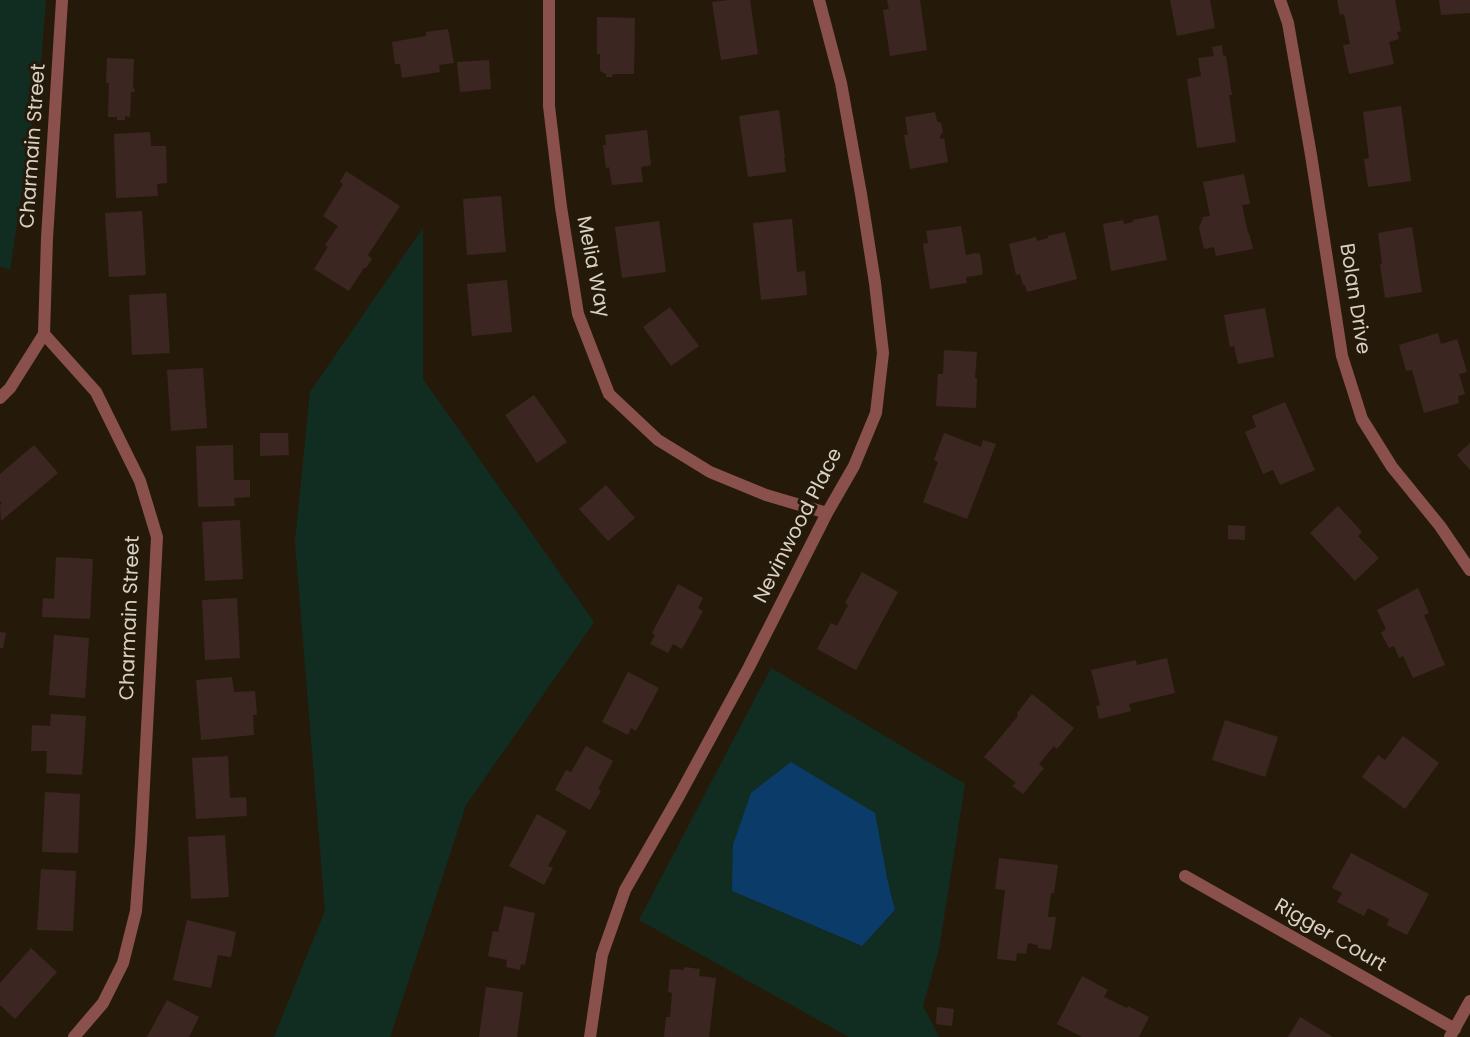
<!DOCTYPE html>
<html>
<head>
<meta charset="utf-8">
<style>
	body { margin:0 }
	canvas { display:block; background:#251a09 }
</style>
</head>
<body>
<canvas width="1470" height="1037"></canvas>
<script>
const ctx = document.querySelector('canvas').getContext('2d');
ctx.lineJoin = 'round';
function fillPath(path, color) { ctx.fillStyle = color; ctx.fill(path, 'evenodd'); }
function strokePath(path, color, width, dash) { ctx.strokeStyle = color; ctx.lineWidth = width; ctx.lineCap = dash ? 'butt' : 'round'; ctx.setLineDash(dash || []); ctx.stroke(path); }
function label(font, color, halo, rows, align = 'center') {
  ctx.font = font + ' Poppins,sans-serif'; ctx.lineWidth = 6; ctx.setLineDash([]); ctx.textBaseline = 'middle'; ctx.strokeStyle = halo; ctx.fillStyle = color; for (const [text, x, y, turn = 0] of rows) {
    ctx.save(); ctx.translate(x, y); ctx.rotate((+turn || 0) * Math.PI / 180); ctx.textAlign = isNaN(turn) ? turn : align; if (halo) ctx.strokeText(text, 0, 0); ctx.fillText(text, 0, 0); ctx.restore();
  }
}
fillPath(new Path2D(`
	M0,0H46L41,62L10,270L0,266Z
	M423,228V379L594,622L466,805L390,1037H274L325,911L295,542L310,392Z
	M771,668L965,784L939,949L923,1006L939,1037H849L639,920ZM887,878L895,911L861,946L732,891Z`), '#112d22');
fillPath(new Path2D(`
	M791,762L875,813L887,878L895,910L862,946L732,891L733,845L751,793Z`), '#0b3c69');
fillPath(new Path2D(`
	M728,0H750L758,54L721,60L712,2Z
	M887,0H920L927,50L890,56L883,10L889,9Z
	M1170,0H1210L1215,28L1177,36Z
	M1337,0H1395L1401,31L1397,32L1399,39L1389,42L1394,64L1349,74L1343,45L1350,44L1344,14L1340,15Z
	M1439,0H1470V13L1441,15Z
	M597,17L635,18L634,74H613L612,77H606V74L600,71V54H597Z
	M448,29L454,63L439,65L440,72L402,78L400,64H395L392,42L426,36V32Z
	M1222,45L1223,55L1226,56L1232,95H1229L1236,142L1197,148L1187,79L1201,76L1198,58L1214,56L1212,47Z
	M107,58L134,59L133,88L135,90L134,92H131L130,117L125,116V120H117V117H108L109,83H106Z
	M489,60L491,89L460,92L457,62Z
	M1401,106L1411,181L1368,187L1364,159L1369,158L1363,112Z
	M779,110L785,158H784L786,172L748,177L739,116Z
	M935,112L937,121L941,123L943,132L940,136V139L944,138L948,162L910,169L904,135H908L905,117Z
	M647,130L651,165L641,167L643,182L612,185L609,167L606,168L603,145H606L605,135Z
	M150,132L151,146H166L167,183L157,184L158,196L116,198L114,134Z
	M346,171L400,206L368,255L372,259L366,268H364L349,291L314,269L328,247L325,245L338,226L323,216L343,184L340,182Z
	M1244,174L1250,204L1242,205L1248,233H1249L1253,249L1216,256L1214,247L1204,249L1199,228L1203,217L1210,216L1203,182Z
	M501,196L506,252L467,255L463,199Z
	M142,211L146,275L109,277L105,213Z
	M1158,215L1167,260L1111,271L1103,224L1123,220L1124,224L1133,222V220Z
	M792,219L797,272L805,271L807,295L761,300L753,223Z
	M659,221L666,272L622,278L615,227Z
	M961,226L966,255L976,253L980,254L983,273L981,275L966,277L967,283L930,289L923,244L928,243L926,231Z
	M1412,227L1422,292L1385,298L1380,265L1382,263L1378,233Z
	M1065,232L1077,279L1027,292L1025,285H1023L1020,274L1016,275L1009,244L1036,237L1037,241L1048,238V236Z
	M507,280L512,332L472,336L467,284Z
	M166,293L170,353L132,355L129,295Z
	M670,307L699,346L671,366L643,327Z
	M1265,308L1274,357L1238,364L1234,346L1230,347L1224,315Z
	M1438,333L1441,344L1457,339L1467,372L1459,374L1465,394L1458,396L1459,403L1424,413L1412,370L1406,371L1399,345Z
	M944,350L977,352L975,378H977L976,408L936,406L938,374H943Z
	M203,368L207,428L171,431L167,370Z
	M534,395L567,442L537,463L505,415Z
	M1285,402L1315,470L1280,485L1273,470L1263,474L1245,432L1256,427L1252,416Z
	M260,433H288L289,455L260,456Z
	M944,433L981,447L983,440L996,444L967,519L923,502L938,462L934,460Z
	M1470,443V470L1457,455Z
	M34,445L58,473L1,521L0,504L2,503L0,501V474Z
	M233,445L234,480H250V497L234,498L235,506L198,507L196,446Z
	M606,485L635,518L608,541L579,509Z
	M1338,506L1362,532L1358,536L1379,558L1355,581L1310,533Z
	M240,520L243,579L205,581L202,522Z
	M1228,525L1245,526V540L1228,539Z
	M56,557L93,559L90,619L42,617L43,598L54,599Z
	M862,572L898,592L856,670L817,649L831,623L837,626L848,605L845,603Z
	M678,584L703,598L698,608L703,611L682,649L673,644L668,653L650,644L655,635L652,633Z
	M1418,588L1429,613L1424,615L1445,665L1413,678L1403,656L1399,658L1394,646L1389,648L1381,633L1386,629L1377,610Z
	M237,598L240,658L205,660L202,600Z
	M0,632L6,633L3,648H0Z
	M54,635L89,638L85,698L49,695Z
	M1167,658L1175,693L1129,704L1131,711L1099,719L1096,706L1100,705L1091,670L1136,660L1137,665Z
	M628,672L659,688L636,731L631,728L628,735L602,722Z
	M232,677L234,692L255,691L257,715H253L254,735L201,740L196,680Z
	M1032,694L1074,728L1057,749L1054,746L1039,764L1044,768L1023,794L1012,786L1016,783L984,757L1018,716L1017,713Z
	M51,714L86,716L82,775L46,773L47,751H31L32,725L50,726Z
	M1225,720L1278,737L1265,777L1212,760Z
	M1403,736L1439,763L1405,809L1362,777L1378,755L1385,760Z
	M586,746L613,761L598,789L601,791L590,810L555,790L566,770L571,772Z
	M228,756L230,798L246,797L247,816L196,819L192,758Z
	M45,792L80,794L78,853L42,852Z
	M537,814L567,831L548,866L553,868L544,885L509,866Z
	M225,835L229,897L191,899L188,837Z
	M1351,853L1429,894L1407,935L1387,925L1389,919L1368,908L1364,916L1337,902L1342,893L1332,888Z
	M999,858L1058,865L1054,893H1051L1048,917H1056L1051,950L1038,948V945L1028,943L1026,954L1017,953L1016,961L997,959L1005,890L995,889Z
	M41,869L76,871L73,931L37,930Z
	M504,906L535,913L525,965L521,964L520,970L506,967L507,960L488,956L493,931L498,932Z
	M187,920L236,932L231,957L218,955L211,988L173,980Z
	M31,948L57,972L15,1019L0,1005V983Z
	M684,967L700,969L699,976L716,978L709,1037H664L666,1017H670L672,993L668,992L670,969L684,970Z
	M1082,976L1108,990L1104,997L1127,1008L1128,1006L1149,1017L1139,1037H1082L1057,1024Z
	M486,987L523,992L517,1037H479Z
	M167,1000L199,1017L189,1037H147Z
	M937,1007L954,1009L952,1026L936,1024Z
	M1300,1017L1333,1037H1288Z`), '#3b2621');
strokePath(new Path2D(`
	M62,0L47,238L44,334L96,392L140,481L157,537L141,842L136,911L123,963L103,1003L74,1037
	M549,0V106L561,207L578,314L609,394L658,440L710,472L766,495L827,513
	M1280,0L1288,23L1311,155L1342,356L1362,419L1392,467L1440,526L1470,570
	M0,398L10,388L44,334
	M1185,876L1455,1029
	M590,1037L602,955L625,890L679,796L749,667L827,513L854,466L876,413L883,353L875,283L861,194L841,83L819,0
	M1450,1037L1470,1001`), '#8a504c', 12);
label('20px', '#d8d1c6', '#251a09', [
	["Charmain Street",34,146,-86],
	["Melia Way",592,267,79],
	["Bolan Drive",1354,299,81],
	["Nevinwood Place",799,526,-63],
	["Charmain Street",131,618,-88],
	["Rigger Court",1330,936,30]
]);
</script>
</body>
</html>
